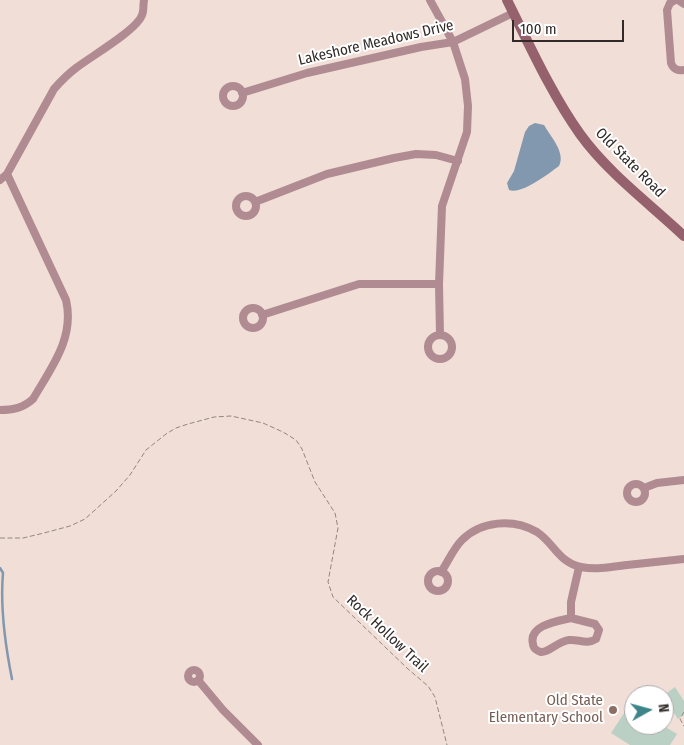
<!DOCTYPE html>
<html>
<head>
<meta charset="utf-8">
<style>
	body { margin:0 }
	#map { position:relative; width:684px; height:745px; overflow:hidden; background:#f0ded7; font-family:"Fira Sans Condensed",sans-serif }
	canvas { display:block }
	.north { position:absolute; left:624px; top:685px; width:50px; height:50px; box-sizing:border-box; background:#fff; border:1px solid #adaaa9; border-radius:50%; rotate:83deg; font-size:14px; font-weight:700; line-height:20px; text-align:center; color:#312a28 }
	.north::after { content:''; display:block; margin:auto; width:18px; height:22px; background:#3d8589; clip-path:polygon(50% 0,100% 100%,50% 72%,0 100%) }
	.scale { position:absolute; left:512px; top:20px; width:112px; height:22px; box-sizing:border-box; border:2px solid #312a28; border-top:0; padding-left:6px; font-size:15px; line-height:18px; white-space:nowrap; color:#312a28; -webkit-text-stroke:4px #fff; paint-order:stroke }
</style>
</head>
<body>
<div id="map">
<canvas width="684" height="745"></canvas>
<div class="north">N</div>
<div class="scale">100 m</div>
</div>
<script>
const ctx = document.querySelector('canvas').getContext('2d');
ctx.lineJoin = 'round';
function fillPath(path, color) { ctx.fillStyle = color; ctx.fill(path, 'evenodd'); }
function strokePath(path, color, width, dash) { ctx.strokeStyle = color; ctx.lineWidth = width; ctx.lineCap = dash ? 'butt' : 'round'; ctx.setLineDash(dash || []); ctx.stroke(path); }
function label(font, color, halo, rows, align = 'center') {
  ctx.font = font + ' "Fira Sans Condensed",sans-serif'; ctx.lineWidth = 4; ctx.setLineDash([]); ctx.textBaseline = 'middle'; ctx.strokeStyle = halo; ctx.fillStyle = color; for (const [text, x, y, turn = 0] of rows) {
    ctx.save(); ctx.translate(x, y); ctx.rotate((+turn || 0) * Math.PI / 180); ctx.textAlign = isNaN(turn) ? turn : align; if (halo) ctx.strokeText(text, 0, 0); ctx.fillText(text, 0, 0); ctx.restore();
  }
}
fillPath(new Path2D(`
	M675,687L684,701V714L678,719L664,698V695Z
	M630,704L634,707V725H662L677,734L670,745H630L611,733Z`), '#bad0c4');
fillPath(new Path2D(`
	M535,123L544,125C551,137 566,153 559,166C548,174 521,195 509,190L507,183L514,171L525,132L529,126Z`), '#8298ae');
strokePath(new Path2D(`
	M0,568L3,573C0,608 5,644 12,679`), '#8298ae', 2.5);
strokePath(new Path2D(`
	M0,538H23L44,533L70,526L85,519L116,491L130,475L146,450L166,434L176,428L188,424L214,417L231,416L263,423L283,432L296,440L302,449L315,482L335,513L338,528L328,582L333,597L408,669L428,686L435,697L447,745
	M684,712L680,719L684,726`), '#928681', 1, [5, 2.5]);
strokePath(new Path2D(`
	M430,0L453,42L465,79L468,106L467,132L442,206L439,284L440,335
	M675,0L670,3L667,10L671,63C673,69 678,71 684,70
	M678,0L684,4
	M223 96a10 10 0 1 1 20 0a10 10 0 1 1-20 0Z
	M242,93L307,73L421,47L453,42L513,13
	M0,180L7,174L54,89C61,81 68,74 76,68C90,57 137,30 142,15C144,11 143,5 144,0
	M236 206a10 10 0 1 1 20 0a10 10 0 1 1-20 0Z
	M255,202L327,174L394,158L416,154L436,155L458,161
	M243 318a10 10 0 1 1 20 0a10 10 0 1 1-20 0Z
	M262,315L359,284H439
	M428 347a12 12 0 1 1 24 0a12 12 0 1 1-24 0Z
	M0,410C13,410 23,408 33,399C51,368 75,338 66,300L7,174
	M627 493a9 9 0 1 1 18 0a9 9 0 1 1-18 0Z
	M644,488L657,483L684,480
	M428 581a10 10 0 1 1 20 0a10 10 0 1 1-20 0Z
	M441,572C448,562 453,549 462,540C481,521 513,518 537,532C554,543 558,562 581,567C596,570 612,567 627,565C646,563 665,561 684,559
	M571,618L595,624L599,630L596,639C587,645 578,639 569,640C558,641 549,653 541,652C537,651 533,648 533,644C528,625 558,621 571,618V602L579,567
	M188 676a6 6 0 1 1 12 0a6 6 0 1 1-12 0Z
	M198,680L223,710L258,745`), '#b08b92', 8);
strokePath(new Path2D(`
	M507,0C529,44 552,95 580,134C608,173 649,203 684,236`), '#95616c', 10);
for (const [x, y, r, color] of [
	[613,710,5,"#8d6e63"]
]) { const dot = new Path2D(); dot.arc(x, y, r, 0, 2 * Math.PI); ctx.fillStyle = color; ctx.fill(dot); strokePath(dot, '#fff', 2); }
label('15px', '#312a28', '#fff', [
	["Lakeshore Meadows Drive",376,43,-13],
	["Old State Road",630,163,45],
	["Rock Hollow Trail",387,634,43]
]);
label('15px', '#785e54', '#fff', [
	["Old State",603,701],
	["Elementary School",603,718]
], 'right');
</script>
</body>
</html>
